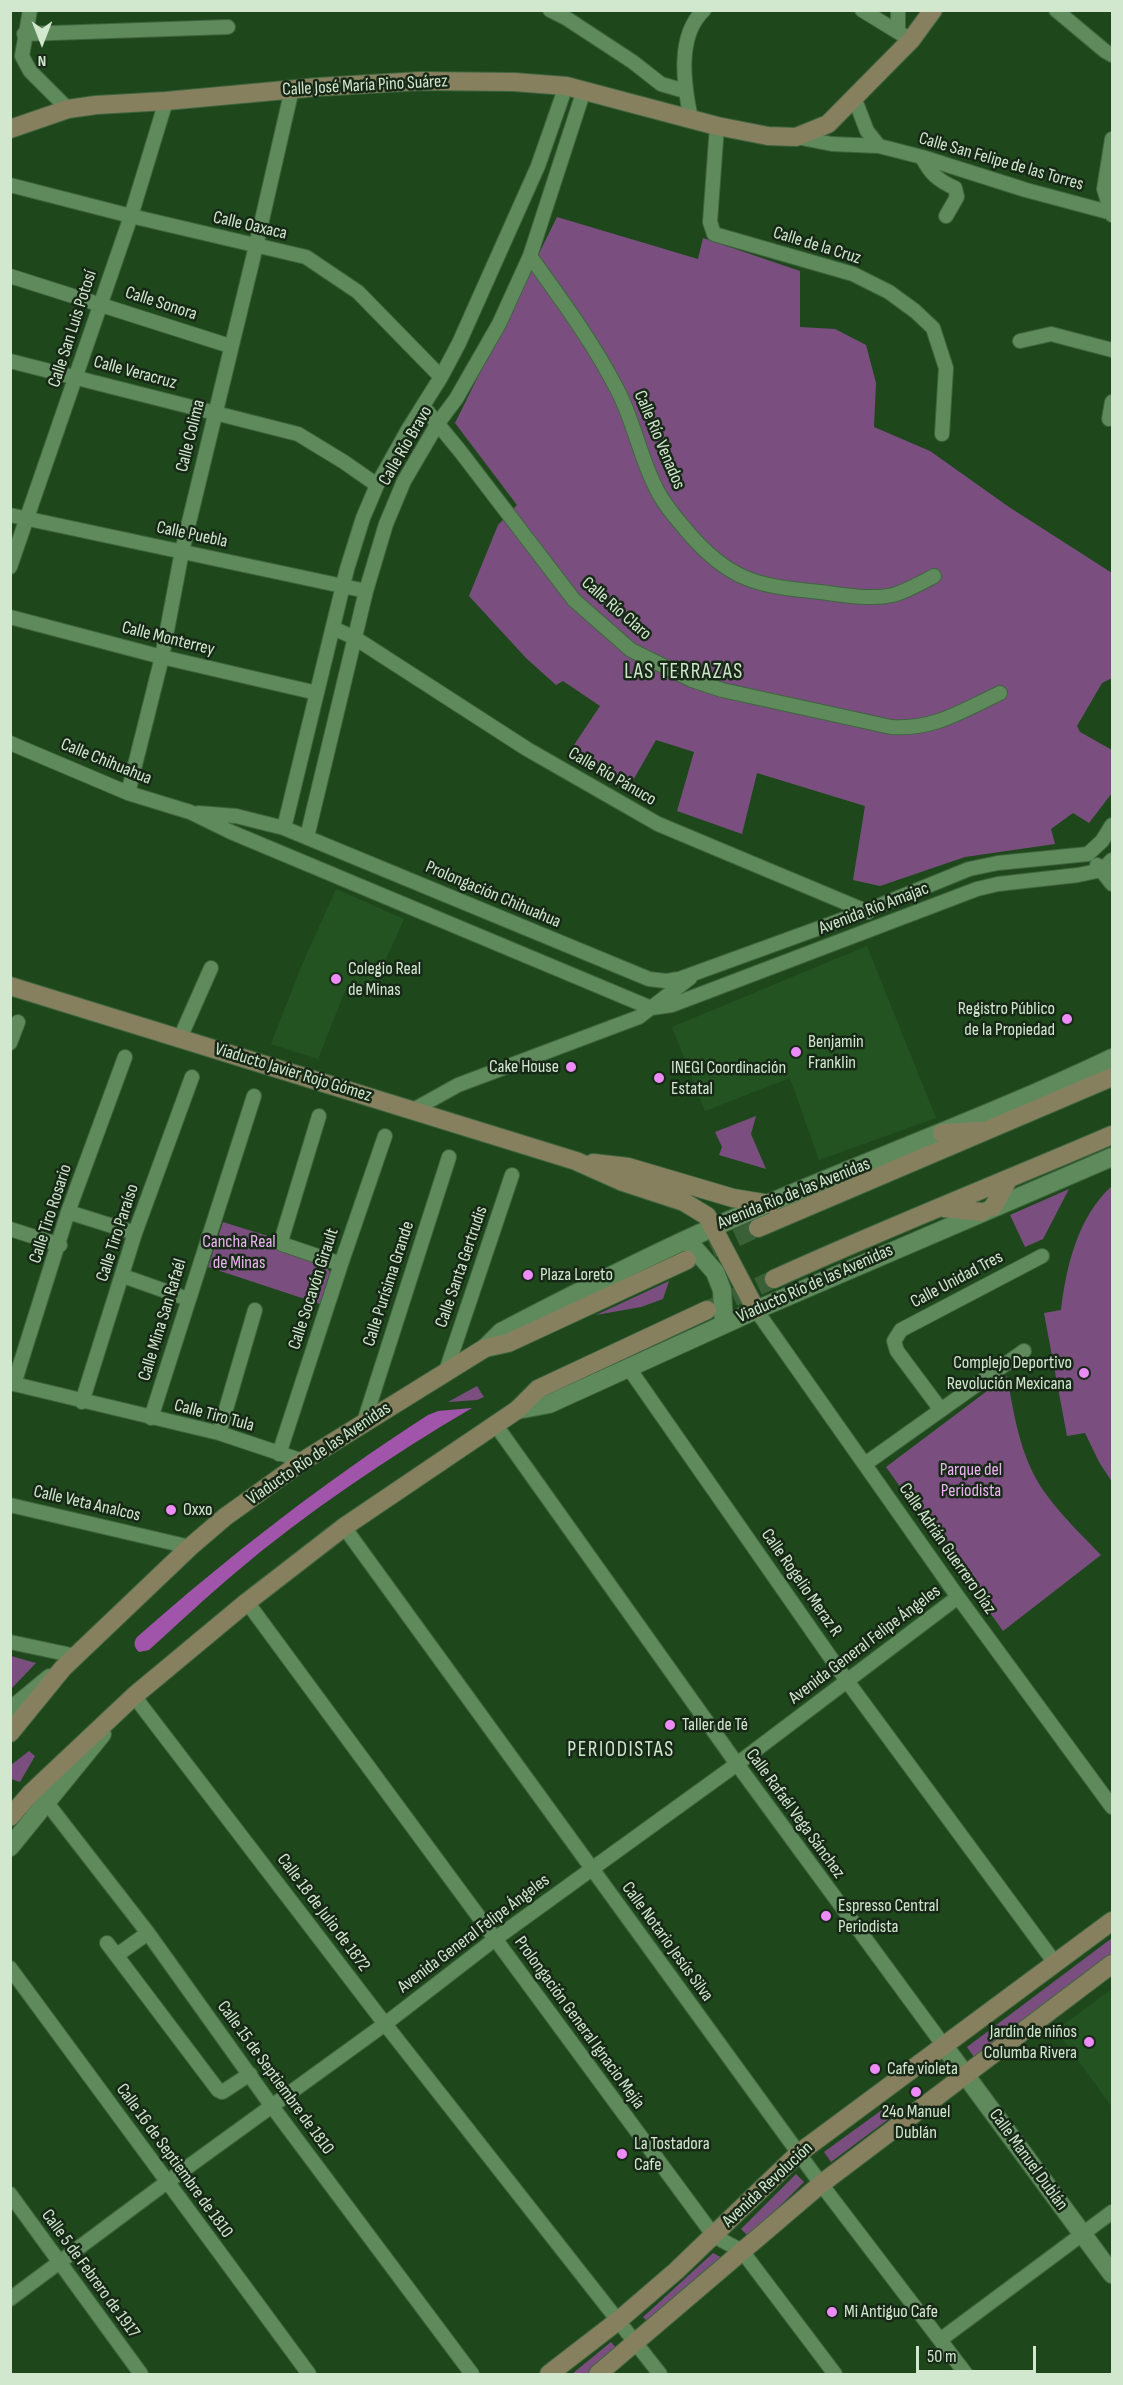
<!DOCTYPE html>
<html>
<head>
<meta charset="utf-8">
<style>
	body { margin:0 }
	#map { position:relative; width:1123px; height:2385px; overflow:hidden; background:#1e481c; font-family:"Sofia Sans Condensed",sans-serif }
	canvas { display:block }
	.frame { position:absolute; inset:0; border:12px solid #d1e8ce; pointer-events:none }
	.north { position:absolute; left:12px; top:12px; width:60px; height:60px; -webkit-text-stroke:4px #172916; paint-order:stroke; rotate:180deg; font-size:16px; font-weight:700; line-height:24px; text-align:center; color:#d1e8ce }
	.north::after { content:''; display:block; margin:auto; width:21px; height:27px; background:#d1e8ce; clip-path:polygon(50% 0,100% 100%,50% 72%,0 100%) }
	.scale { position:absolute; left:916px; top:2346px; width:120px; height:27px; box-sizing:border-box; border:3px solid #d1e8ce; border-top:0; padding-left:8px; font-size:18px; line-height:21px; white-space:nowrap; color:#d1e8ce; -webkit-text-stroke:4px #172916; paint-order:stroke }
</style>
</head>
<body>
<div id="map">
<canvas width="1123" height="2385"></canvas>
<div class="frame"></div>
<div class="north">N</div>
<div class="scale">50 m</div>
</div>
<script>
const ctx = document.querySelector('canvas').getContext('2d');
ctx.lineJoin = 'round';
function fillPath(path, color) { ctx.fillStyle = color; ctx.fill(path, 'evenodd'); }
function strokePath(path, color, width, dash) { ctx.strokeStyle = color; ctx.lineWidth = width; ctx.lineCap = dash ? 'butt' : 'round'; ctx.setLineDash(dash || []); ctx.stroke(path); }
function label(font, color, halo, rows, align = 'center') {
  ctx.font = font + ' "Sofia Sans Condensed",sans-serif'; ctx.lineWidth = 5; ctx.setLineDash([]); ctx.textBaseline = 'middle'; ctx.strokeStyle = halo; ctx.fillStyle = color; for (const [text, x, y, turn = 0] of rows) {
    ctx.save(); ctx.translate(x, y); ctx.rotate((+turn || 0) * Math.PI / 180); ctx.textAlign = isNaN(turn) ? turn : align; if (halo) ctx.strokeText(text, 0, 0); ctx.fillText(text, 0, 0); ctx.restore();
  }
}
fillPath(new Path2D(`
	M336,889L404,919L368,999L345,991L318,1059L271,1044L301,967Z
	M867,946L936,1118L819,1160L790,1078L705,1111L672,1027Z
	M1112,1989V2107L1056,2030Z`), '#245322');
fillPath(new Path2D(`
	M557,217L698,259L703,238L800,271V327L835,329L866,345L876,383L874,427L930,451L1009,507L1112,573V678L1102,683L1077,726L1080,732L1112,750V793L1089,823L1073,813L1051,829L1055,844L965,857L880,886L853,880L865,806L757,773L742,834L677,811L694,752L656,740L631,784L570,751L600,706L563,681L556,685L526,658L469,596L498,525L517,505L455,423Z
	M756,1116L751,1134L766,1169L719,1155L722,1147L715,1132Z
	M1112,1186V1482L1099,1462L1085,1433L1067,1436L1044,1313L1061,1310C1066,1267 1078,1216 1112,1186Z
	M1069,1189L1043,1239L1025,1247L1010,1215Z
	M223,1222L271,1237L285,1253L326,1267L330,1272L320,1304L208,1267Z
	M669,1281L663,1299L641,1307L596,1315Z
	M1007,1376C1013,1409 1018,1443 1033,1473C1048,1503 1078,1531 1101,1555L1003,1631L886,1467Z
	M477,1386L484,1397L477,1400L448,1402Z
	M11,1656L36,1663L11,1689L10,1656Z
	M29,1751L35,1756L20,1782L11,1779V1765Z
	M1112,1938V1955L974,2057L967,2047Z
	M890,2104L897,2113L831,2162L824,2152Z
	M796,2174L804,2182L749,2237L741,2229Z
	M713,2253L726,2260L653,2327L643,2317Z
	M611,2342L619,2351L589,2374H572Z`), '#7a4f80');
fillPath(new Path2D(`
	M472,1408C389,1457 308,1511 235,1573C205,1598 178,1624 149,1650L139,1652C134,1647 133,1643 137,1637C229,1556 325,1481 428,1415L438,1411Z`), '#a054aa');
strokePath(new Path2D(`
	M687,1260L758,1228
	M709,1309L774,1279`), '#396037', 18, [18, 9]);
const minor = new Path2D(`
	M30,10L22,56L30,71L68,109
	M550,10L566,18L633,62L661,84L685,91
	M862,10L911,40
	M1056,10L1105,51L1112,55
	M898,32V10
	M24,34L228,27
	M854,97L867,131L879,146
	M691,119C684,86 676,36 704,10
	M717,126L710,222L714,234L853,274L889,292L915,311L933,328L946,368L942,434
	M796,137L832,144L879,146L922,157L1026,190L1112,213
	M1112,139L1104,189L1112,215
	M922,157C930,173 937,180 955,188L957,197L946,216
	M10,185L131,216L306,257L358,292L441,377
	M530,256C561,299 595,345 619,393C634,423 640,456 655,486C662,502 675,517 686,530C729,581 757,586 820,592C844,595 870,600 893,595C907,591 921,583 934,576
	M10,276L230,346
	M1020,341L1051,334L1112,350
	M10,361L298,434L344,462L377,485
	M423,406L460,451L574,600L631,650L692,680L722,690L891,727C934,730 962,711 1000,693
	M1109,419L1112,402
	M10,515L366,591
	M10,567L131,216L166,101
	M10,617L162,657L317,693
	M333,628L355,638L527,749L658,824L868,912
	M10,743L128,793L190,812L231,832L651,1008L672,1005L977,889L998,884L1078,875L1102,870L1112,860
	M128,793L162,657L182,551L256,246L292,89
	M198,813L236,816L284,828L649,979L666,981L679,979L866,911L969,869L998,863L1088,854L1102,841L1112,825
	M284,828L347,569L363,518L377,485L409,428L441,377L459,343L538,166L566,86
	M307,837L366,591L386,524L404,481L438,423L456,399L499,324L530,256L584,90
	M1097,865L1112,884
	M180,1038L211,968
	M10,1043L18,1022
	M413,1110L458,1085L639,1017L690,978
	M319,1116L282,1238V1244L341,1264
	M68,1212L135,1233
	M10,1229L60,1245
	M123,1276L188,1299
	M756,1310L958,1597L1112,1807
	M628,1367L847,1681L1055,1963
	M446,1371L512,1175
	M10,1383L219,1433L303,1461
	M14,1384L68,1212L125,1057
	M82,1402L135,1233L192,1077
	M941,1410L897,1351L894,1341L901,1330L1042,1256
	M151,1418L254,1096
	M364,1422L449,1157
	M495,1424L737,1764L944,2046
	M219,1433L255,1310
	M279,1454L341,1264L385,1136
	M865,1464L1024,1351
	M10,1505L190,1547
	M344,1527L821,2184L966,2374
	M247,1602L714,2236L742,2251L835,2374
	M10,1642L76,1656
	M134,1696L385,2024L660,2374
	M47,1803L148,1933L271,2105L472,2374
	M107,1943L218,2090L222,2092L224,2091L250,2074
	M117,1955L148,1933
	M10,1968L309,2374
	M10,2194L141,2374
	M10,2299L167,2182L385,2024L495,1939L737,1764L958,1597
	M940,2340L1112,2212`);
const tertiary = new Path2D(`
	M687,1240L715,1272L722,1290L724,1324
	M485,1348L501,1332C572,1295 642,1259 714,1227C846,1168 982,1120 1112,1058
	M517,1410L549,1404L756,1310L1112,1157
	M10,1711L50,1678
	M10,1847L102,1734
	M944,2046L1112,2274`);
const secondary = new Path2D(`
	M10,129L68,109L96,105L166,101L318,87L421,81L514,82L566,86L717,126L768,136L796,137L828,124L911,40L933,10
	M10,986L576,1161L623,1182L684,1202L707,1216L756,1310
	M942,1133L977,1131
	M593,1163L628,1167L733,1198L770,1204
	M993,1207L1008,1180
	M944,1208L982,1212
	M758,1228L1112,1077
	M774,1279C886,1228 1000,1183 1112,1135
	M10,1733L63,1668L190,1547L225,1517L303,1461L485,1348L508,1343L687,1260
	M10,1817L31,1793L134,1696L247,1602L344,1527L517,1410L538,1389L707,1310
	M549,2374L619,2320L676,2271L799,2153L1112,1921
	M598,2374L821,2184L1112,1964`);
strokePath(minor, '#3f653f', 16);
strokePath(tertiary, '#3f653f', 20);
strokePath(secondary, '#3f653f', 20);
strokePath(minor, '#5f8b5c', 14);
strokePath(tertiary, '#5f8b5c', 18);
strokePath(secondary, '#87805f', 18);
for (const [x, y, r, color] of [
	[336,979,6,"#ed8cf9"],
	[1067,1019,6,"#ed8cf9"],
	[796,1052,6,"#ed8cf9"],
	[571,1067,6,"#ed8cf9"],
	[659,1078,6,"#ed8cf9"],
	[528,1275,6,"#ed8cf9"],
	[1084,1373,6,"#ed8cf9"],
	[171,1510,6,"#ed8cf9"],
	[670,1725,6,"#ed8cf9"],
	[826,1916,6,"#ed8cf9"],
	[1089,2042,6,"#ed8cf9"],
	[875,2069,6,"#ed8cf9"],
	[916,2092,6,"#ed8cf9"],
	[622,2154,6,"#ed8cf9"],
	[832,2312,6,"#ed8cf9"]
]) { const dot = new Path2D(); dot.arc(x, y, r, 0, 2 * Math.PI); ctx.fillStyle = color; ctx.fill(dot); strokePath(dot, '#172916', 2); }
label('18px', '#d1e8ce', '#172916', [
	["Calle José María Pino Suárez",365,86,-3],
	["Calle San Felipe de las Torres",1001,162,16],
	["Calle Oaxaca",250,226,13],
	["Calle de la Cruz",817,246,17],
	["Calle Sonora",161,304,18],
	["Calle San Luis Potosí",73,329,-72],
	["Calle Veracruz",135,373,15],
	["Calle Colima",191,436,-76],
	["Calle Río Venados",659,440,67],
	["Calle Río Bravo",406,446,-60],
	["Calle Puebla",192,535,12],
	["Calle Río Claro",616,609,41],
	["Calle Monterrey",168,639,14],
	["Calle Chihuahua",106,762,22],
	["Calle Río Pánuco",612,777,30],
	["Prolongación Chihuahua",493,895,23],
	["Avenida Río Amajac",874,909,-21],
	["Viaducto Javier Rojo Gómez",293,1073,17],
	["Avenida Río de las Avenidas",794,1194,-22],
	["Calle Tiro Rosario",51,1214,-72],
	["Calle Tiro Paraíso",118,1233,-72],
	["Calle Santa Gertrudis",462,1267,-71],
	["Calle Unidad Tres",957,1280,-28],
	["Calle Purísima Grande",389,1284,-72],
	["Viaducto Río de las Avenidas",815,1284,-24],
	["Calle Socavón Girault",314,1289,-72],
	["Calle Mina San Rafaél",163,1320,-73],
	["Calle Tiro Tula",214,1416,15],
	["Viaducto Río de las Avenidas",319,1454,-34],
	["Calle Veta Analcos",87,1504,13],
	["Calle Adrián Guerrero Díaz",947,1549,55],
	["Calle Rogelio Meraz R",801,1583,55],
	["Avenida General Felipe Ángeles",865,1645,-37],
	["Calle Rafaél Vega Sánchez",795,1814,54],
	["Calle 18 de Julio de 1872",323,1913,53],
	["Avenida General Felipe Ángeles",474,1934,-37],
	["Calle Notario Jesús Silva",667,1942,54],
	["Prolongación General Ignacio Mejía",579,2023,54],
	["Calle 15 de Septiembre de 1810",275,2078,54],
	["Calle Manuel Dublán",1028,2160,54],
	["Calle 16 de Septiembre de 1810",174,2161,54],
	["Avenida Revolución",768,2185,-43],
	["Calle 5 de Febrero de 1917",90,2274,54]
]);
label('18px', '#d1e8ce', '#172916', [
	["Colegio Real",348,969],
	["de Minas",348,990],
	["Registro Público",1055,1009,"right"],
	["de la Propiedad",1055,1030,"right"],
	["Benjamin",808,1042],
	["Franklin",808,1063],
	["Cake House",559,1067,"right"],
	["INEGI Coordinación",671,1068],
	["Estatal",671,1089],
	["Plaza Loreto",540,1275],
	["Complejo Deportivo",1072,1363,"right"],
	["Revolución Mexicana",1072,1384,"right"],
	["Oxxo",183,1510],
	["Taller de Té",682,1725],
	["Espresso Central",838,1906],
	["Periodista",838,1927],
	["Jardín de niños",1077,2032,"right"],
	["Columba Rivera",1077,2053,"right"],
	["Cafe violeta",887,2069],
	["24o Manuel",916,2112,"center"],
	["Dublán",916,2133,"center"],
	["La Tostadora",634,2144],
	["Cafe",634,2165],
	["Mi Antiguo Cafe",844,2312]
], 'left');
label('18px', '#edb3f4', '#172916', [
	["Cancha Real",239,1242],
	["de Minas",239,1263],
	["Parque del",971,1470],
	["Periodista",971,1491]
]);
ctx.letterSpacing = '1.5px';
label('21px', '#d1e8ce', '#172916', [
	["LAS TERRAZAS",684,673],
	["PERIODISTAS",621,1751]
]);
ctx.letterSpacing = '0px';
</script>
</body>
</html>
